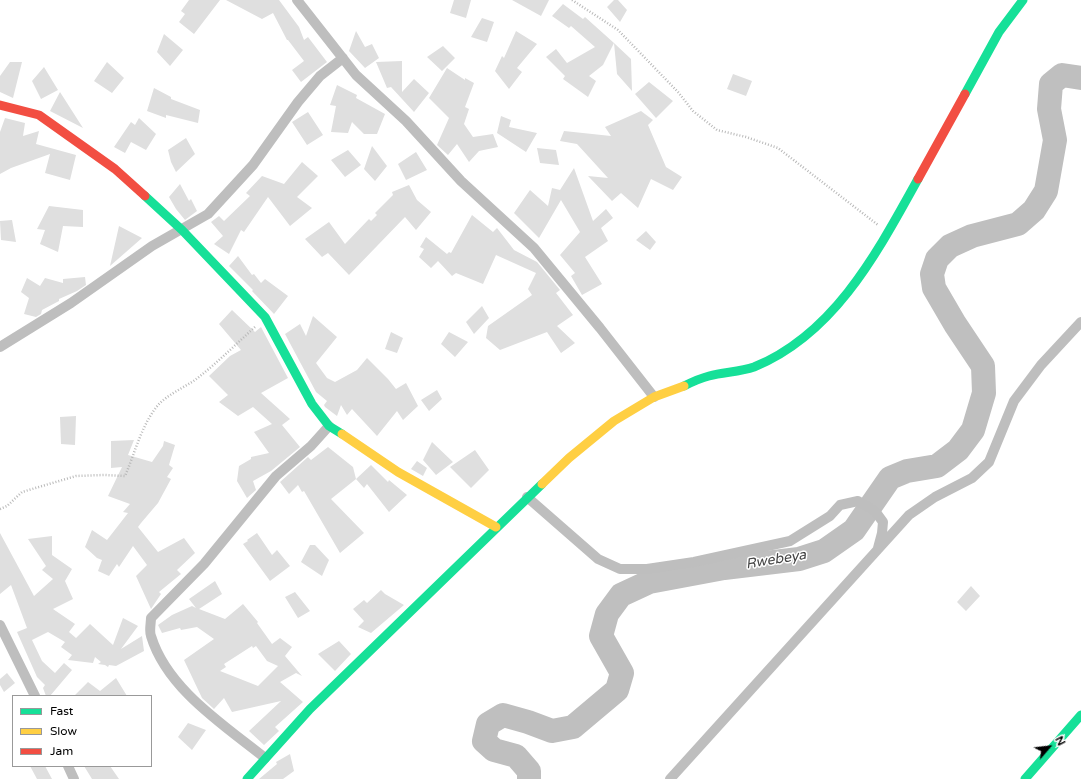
<!DOCTYPE html>
<html>
<head>
<meta charset="utf-8">
<style>
	body { margin:0 }
	#map { position:relative; width:1081px; height:779px; overflow:hidden; background:#fff; font-family:"Varela Round",sans-serif }
	canvas { display:block }
	.legend { position:absolute; left:12px; top:695px; width:140px; height:72px; box-sizing:border-box; background:#fff; border:1px solid #999; margin:0; padding:5px 7px; list-style:none; font-size:12px; color:#000 }
	.legend li { display:flex; align-items:center; gap:8px; height:20px }
	.legend b { width:20px; border:1px solid #999 }
	.north { position:absolute; left:1029px; top:727px; width:40px; height:40px; -webkit-text-stroke:3px #fff; paint-order:stroke; rotate:62deg; font-size:11px; font-weight:700; line-height:16px; text-align:center; color:#000 }
	.north::after { content:''; display:block; margin:auto; width:14px; height:18px; background:#000; clip-path:polygon(50% 0,100% 100%,50% 72%,0 100%) }
</style>
</head>
<body>
<div id="map">
<canvas width="1081" height="779"></canvas>
<ul class="legend">
<li><b style="height:5px;background:#16e098"></b>Fast</li>
<li><b style="height:5px;background:#ffcf43"></b>Slow</li>
<li><b style="height:5px;background:#f24e42"></b>Jam</li>
</ul>
<div class="north">N</div>
</div>
<script>
const ctx = document.querySelector('canvas').getContext('2d');
ctx.lineJoin = 'round';
function strokePath(path, color, width, dash) { ctx.strokeStyle = color; ctx.lineWidth = width; ctx.lineCap = dash ? 'butt' : 'round'; ctx.setLineDash(dash || []); ctx.stroke(path); }
function fillPath(path, color) { ctx.fillStyle = color; ctx.fill(path, 'evenodd'); }
function label(font, color, halo, rows, align = 'center') {
  ctx.font = font + ' "Varela Round",sans-serif'; ctx.lineWidth = 3; ctx.setLineDash([]); ctx.textBaseline = 'middle'; ctx.strokeStyle = halo; ctx.fillStyle = color; for (const [text, x, y, turn = 0] of rows) {
    ctx.save(); ctx.translate(x, y); ctx.rotate((+turn || 0) * Math.PI / 180); ctx.textAlign = isNaN(turn) ? turn : align; if (halo) ctx.strokeText(text, 0, 0); ctx.fillText(text, 0, 0); ctx.restore();
  }
}
strokePath(new Path2D(`
	M529,779V771L516,756L494,750L484,741L488,724L503,715L528,722L552,731L573,727L617,690L622,673L601,636L607,614L621,595L649,582L724,568L799,559L824,551L854,530L890,478L907,471L937,466L958,450L973,430L984,393L983,366L955,324L934,288L932,274L937,259L950,246L972,236L1018,224L1034,210L1046,191L1055,140L1049,109L1051,84L1062,75L1081,78`), '#bfbfbf', 24);
fillPath(new Path2D(`
	M189,0H220L194,34L179,22L185,14L181,11Z
	M226,0H279L299,27L304,40L308,37L327,62L301,82L292,70L304,61L288,40H287L273,13L262,19Z
	M454,0H471L466,18L450,13Z
	M512,0H549L541,16Z
	M614,0H618L627,10L620,22L607,7Z
	M563,4L583,19L585,17L614,43L603,65L589,76L596,81L588,97L563,79L565,76L546,57L556,49L567,63L595,47L571,26L569,28L552,16Z
	M482,18L494,22L487,42L471,37Z
	M356,31L365,47L372,44L379,58L365,68L349,51Z
	M516,31L537,44L517,68L522,72L509,89L495,71L502,56L504,58Z
	M164,34L183,50L170,66L157,52Z
	M614,43L631,59L632,91L617,74Z
	M443,46L455,58L442,71L427,57Z
	M402,61V92L414,79L429,93L414,112L391,87L387,88L376,62Z
	M10,62H22L13,98L0,92V76Z
	M107,62L124,78L112,93L94,81Z
	M44,67L58,90L41,99L32,81Z
	M447,68L465,80V78L474,83L465,107L469,109L464,124L473,137L493,134L498,147L479,151L469,162L457,144L448,155L437,145L449,118L429,98Z
	M733,74L752,81L746,96L727,89Z
	M649,82L673,101L656,118L635,94Z
	M337,85L357,95L356,98L385,114L377,134H364L352,122L348,133L331,132L336,106L330,105Z
	M154,88L171,97V99L200,110L198,123L166,115V118L147,111Z
	M60,92L83,128L50,111Z
	M641,111L653,120L648,125L666,167L682,177L673,190L651,179L638,208L621,193L612,201L588,176L608,178L577,144L560,141L564,131L611,136L605,127Z
	M308,112L323,135L307,145L292,122Z
	M501,116L511,120L509,127L537,133L526,152L497,133Z
	M5,118L25,123L23,136L39,131L36,144L76,155L70,180L45,173L50,154L11,168L0,174V132Z
	M139,118L156,134L146,150L131,142L125,153L114,147L131,122L135,125Z
	M186,138L195,154L176,172L171,162L168,150Z
	M372,146L387,166L375,181L364,169Z
	M537,148L556,150L559,165L540,163Z
	M348,150L361,165L345,177L331,160Z
	M416,152L427,170L406,180L398,164Z
	M302,162L318,176L297,197L312,208L290,226L268,197L244,232L241,230L229,254L214,244L223,236L211,222L219,216L224,221L250,196L246,193L262,176L284,184Z
	M574,168L593,221L606,209L613,218L601,228L608,241L585,257L602,284L582,295L571,276L575,273L560,255L580,232L561,200L539,238L514,213L530,190L548,206L552,188L560,190Z
	M180,184L189,201L191,199L197,211L185,220L176,209L169,197Z
	M409,185L417,200L431,212L416,230L405,217L349,275L328,253L322,257L305,239L329,222L345,244L369,219L371,221L377,215L375,213L393,195L392,192Z
	M49,206L83,210V227L63,226L58,252L40,244L45,230L37,229Z
	M472,215L493,232L497,228L514,250L537,262L560,290L556,293L573,315L557,326L575,343L561,353L547,332L500,350L486,338L488,326L532,295L528,289L536,273L496,255L483,284L456,273L452,276L438,261L431,268L419,257L424,249L420,247L426,237L447,254L449,252L451,253Z
	M12,220L16,242L1,240L0,221Z
	M119,226L142,238L110,266Z
	M646,231L656,242L650,250L636,240Z
	M238,256L252,275L254,274L261,283L265,279L288,296L274,314L252,291L253,290L229,266Z
	M85,277L86,285L77,291L59,299V301L42,310L41,314L36,317L24,314L29,298L21,292L27,278L40,286L45,278L63,283V279Z
	M482,306L489,318L474,334L466,322Z
	M232,310L255,332L261,327L288,378L261,393L290,419L282,425L300,447L271,471L253,481L256,490L247,498L237,481L239,466L251,459V457L269,453L254,432L272,424L253,407L238,416L219,402L228,395L209,376L230,356L241,350L219,324Z
	M313,316L337,337L316,363L327,378L335,382L357,370L367,358L388,379L396,389L406,383L418,406L403,420L397,411L377,436L352,409L347,415L341,405L337,416L325,407L324,405L327,401L316,392L285,334L300,324L306,336Z
	M391,332L403,338L397,353L385,349Z
	M449,332L468,342L455,357L441,344Z
	M437,390L442,399L429,411L421,400Z
	M76,416L75,445L61,444L60,417Z
	M134,440L128,455L152,462L163,446L164,441L175,445L169,465L173,468L167,477L171,479L158,503L141,523L138,527L158,552L184,538L195,553L177,570L181,574L159,592L161,594L151,609L136,576L147,565L133,546L119,567L117,564L109,576L98,571L102,560L97,558L85,547L92,530L107,540L128,513L123,512L130,504L108,496L122,467L111,468V441Z
	M432,442L453,462L436,475L423,460Z
	M328,447L353,467L356,479L331,499L364,533L340,553L304,491L302,492L298,485L289,494L280,482L308,457L311,460Z
	M475,450L489,470L471,488L450,467Z
	M417,461L427,468L423,476L411,469Z
	M371,465L388,482L389,480L407,495L389,512L367,484L364,488L356,479Z
	M0,533L34,596L53,579L42,570L46,566L28,539L52,536V555L72,569L65,581L73,599L53,609L75,624L69,632L76,638L90,624L113,645L123,618L138,626L121,649L142,636L144,651L116,666L109,665L108,667L105,665L98,664L101,662L95,657L93,663L68,660L72,655L61,647L65,642L48,632L32,640L42,661L55,673L64,663L72,670L50,696H46L43,688L45,685L37,677L17,632L27,628L11,585L0,594Z
	M257,533L272,555L277,550L290,566L270,581L243,544L248,541L247,540Z
	M310,545H315L329,560L322,576L301,562Z
	M215,581L222,594L199,609L225,619L243,604L258,622L257,623L272,644L280,638L292,647L285,656L302,676L296,673L280,682L303,702L275,727L279,731L264,745L249,731L281,701L232,712L224,698L214,709L202,698L184,660L214,639L197,627L181,630L180,628L162,633L158,625L172,615L192,606L196,608L189,599ZM252,646L253,648L256,646L267,661L278,666L258,686L220,671L226,667L224,664Z
	M971,586L980,596L966,611L957,602Z
	M381,590L385,594L404,605L371,633L358,627L364,621L353,609L364,600L367,603Z
	M295,592L310,611L298,618L285,597Z
	M339,641L351,654L335,671L318,654Z
	M7,673L15,683L4,692L0,685V679Z
	M116,678L127,696H74L88,682L100,691Z
	M188,723L206,730L192,750L178,737Z
	M290,754L294,771L283,779H259L277,764L276,762Z
	M30,766H45L52,779H37Z
	M84,766H110L119,779H92Z`), '#dfdfdf');
strokePath(new Path2D(`
	M572,0L618,30L678,92L693,111L717,130L746,137L778,148L878,225
	M0,509L7,506L22,492L76,476L104,475L125,476C135,453 142,423 159,404C169,394 183,388 195,380C216,364 235,345 255,327`), '#b9b9b9', 2.5, [1, 2]);
strokePath(new Path2D(`
	M297,0L356,75L406,121L461,181L534,248L600,328L654,397
	M0,347L71,303L152,246L208,214L253,165L298,102L320,76L343,58
	M527,497L598,559L620,569H647L694,562L790,541L830,516L840,505L858,501L875,511L883,522L882,533L878,548
	M0,625L35,696
	M265,758C224,725 167,689 151,636C149,631 151,623 151,618L204,564L276,476L311,446L329,426
	M68,766L74,779
	M670,779L909,515L935,497L972,478L989,462L1014,401L1041,365L1081,322`), '#bebebe', 10);
strokePath(new Path2D(`
	M965,94L999,32L1023,0
	M145,196L182,230L265,317L312,404L329,426L342,434
	M684,386C692,382 701,378 709,376C724,372 740,372 754,367C835,334 878,251 918,179
	M247,779L310,709L542,484
	M1025,779L1081,715`), '#16e098', 9);
strokePath(new Path2D(`
	M342,434L398,472L496,527
	M542,484L569,458L614,421L654,397L684,386`), '#ffcf43', 9);
strokePath(new Path2D(`
	M0,105L39,115L115,169L145,196
	M918,179L965,94`), '#f24e42', 9);
label('italic 14px', '#444', '#fff', [
	["Rwebeya",776,560,-9]
]);
</script>
</body>
</html>
